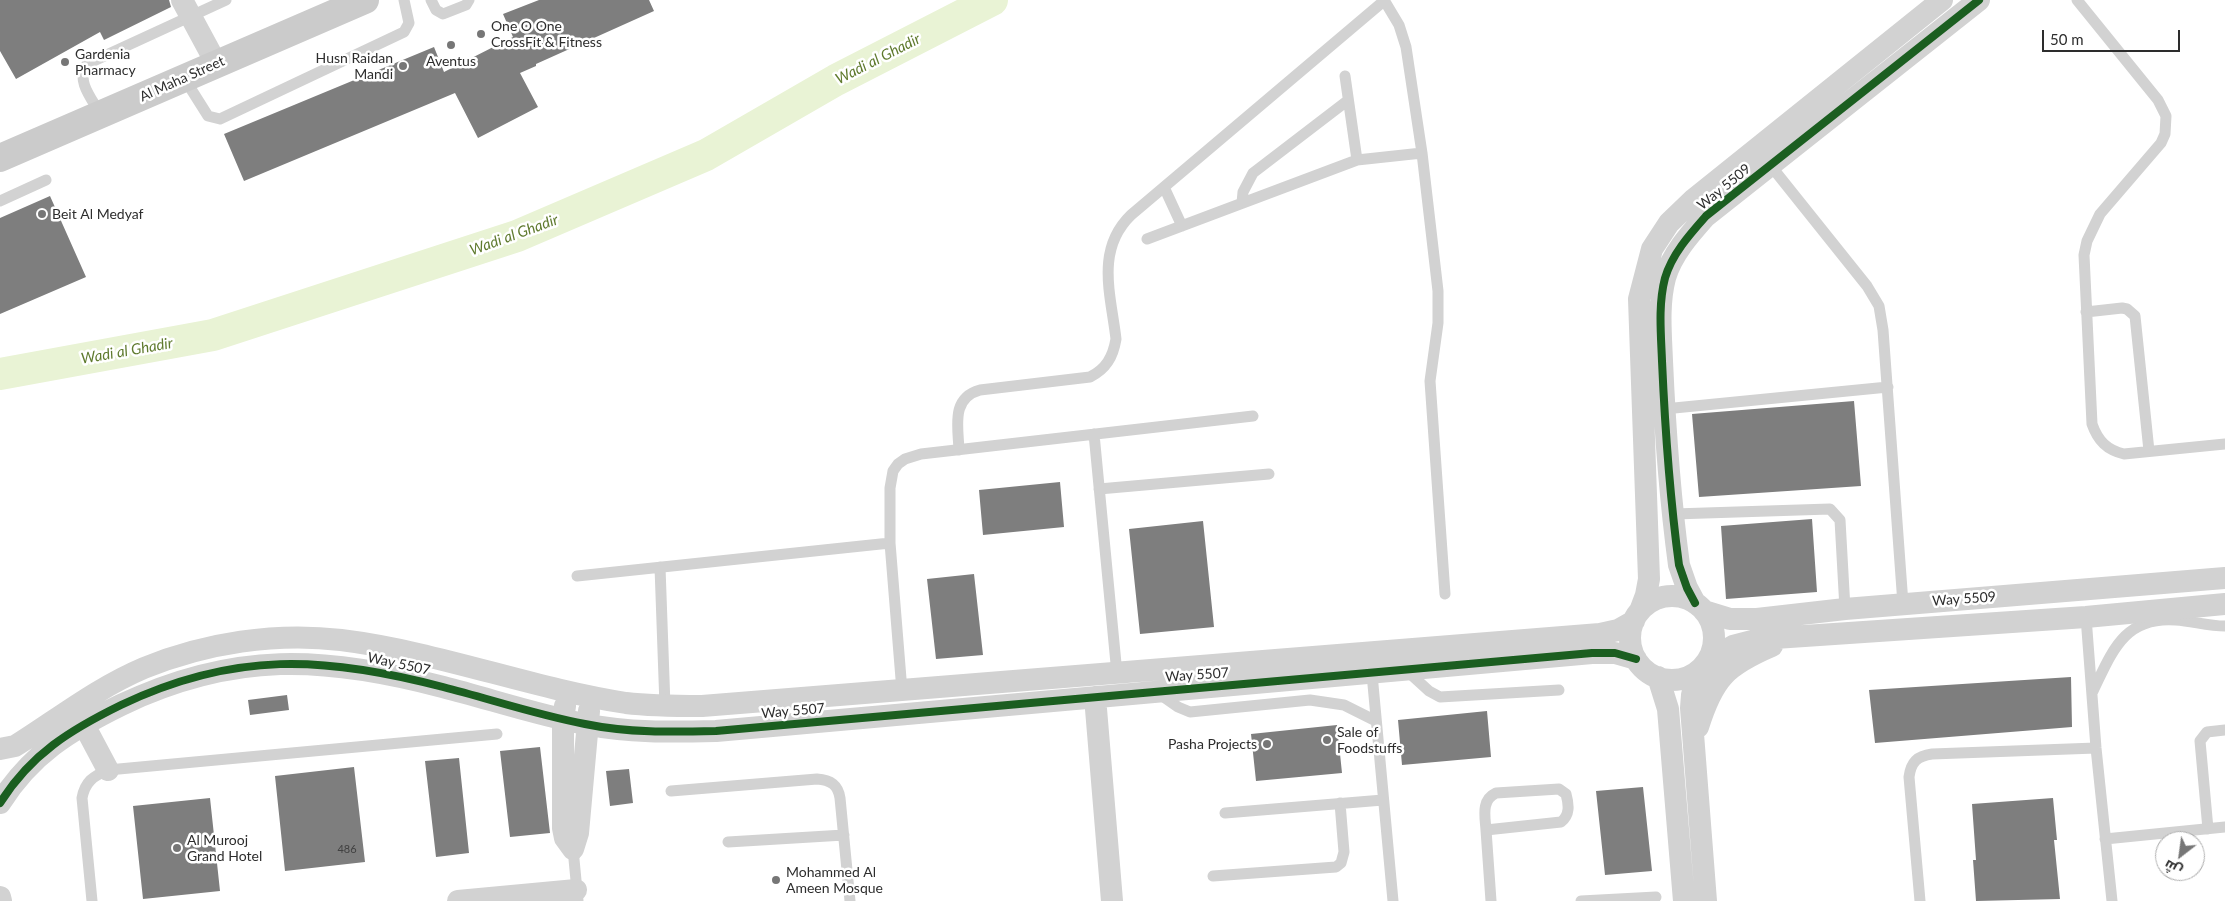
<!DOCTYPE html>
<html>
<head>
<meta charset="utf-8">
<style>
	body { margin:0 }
	#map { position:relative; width:2225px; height:901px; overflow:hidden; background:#fff; font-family:Lato,Cairo,sans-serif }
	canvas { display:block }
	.north { position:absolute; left:2155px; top:831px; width:50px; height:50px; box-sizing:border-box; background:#fff; border:1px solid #ababab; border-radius:50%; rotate:210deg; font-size:14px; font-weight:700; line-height:20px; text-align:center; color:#2d2d2d }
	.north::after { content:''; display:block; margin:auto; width:18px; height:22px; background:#767676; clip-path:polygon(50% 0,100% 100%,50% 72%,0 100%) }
	.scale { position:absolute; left:2042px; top:30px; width:138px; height:22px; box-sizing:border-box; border:2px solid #2d2d2d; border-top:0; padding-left:6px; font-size:15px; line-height:18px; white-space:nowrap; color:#2d2d2d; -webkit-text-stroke:4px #fff; paint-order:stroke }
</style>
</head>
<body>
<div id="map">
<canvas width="2225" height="901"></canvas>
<div class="north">ش</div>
<div class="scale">50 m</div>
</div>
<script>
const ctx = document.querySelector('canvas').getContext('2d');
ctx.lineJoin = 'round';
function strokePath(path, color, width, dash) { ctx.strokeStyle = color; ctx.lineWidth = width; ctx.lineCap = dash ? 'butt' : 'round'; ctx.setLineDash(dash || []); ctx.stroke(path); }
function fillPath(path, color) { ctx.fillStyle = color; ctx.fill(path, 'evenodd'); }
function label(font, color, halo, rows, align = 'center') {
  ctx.font = font + ' Lato,sans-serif'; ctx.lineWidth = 5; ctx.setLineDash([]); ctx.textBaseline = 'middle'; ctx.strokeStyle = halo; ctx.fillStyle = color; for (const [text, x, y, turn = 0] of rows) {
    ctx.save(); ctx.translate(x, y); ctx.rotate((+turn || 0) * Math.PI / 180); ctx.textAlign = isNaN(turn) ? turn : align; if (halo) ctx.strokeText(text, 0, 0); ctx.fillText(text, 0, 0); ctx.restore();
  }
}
strokePath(new Path2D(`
	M0,374L213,335L517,236L706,155L836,80L992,0`), '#e9f3d5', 32);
fillPath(new Path2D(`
	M0,0H169L171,7L104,40L100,32L16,79L0,51Z
	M539,0H649L654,11L536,64V66L520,73L538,107L478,138L455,93L244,181L224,134L434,47L444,72L513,37L503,14Z
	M50,196L86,277L0,314V218Z
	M1854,401L1861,486L1699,497L1692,414Z
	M1060,482L1064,527L983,535L979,490Z
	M1812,519L1817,592L1726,599L1721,526Z
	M1203,521L1214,627L1140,634L1129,529Z
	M974,574L983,655L936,659L927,579Z
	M2071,677L2072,727L1875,743L1869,690Z
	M287,695L289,710L250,715L248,700Z
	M1487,711L1491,757L1402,765L1398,720Z
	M1337,725L1342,773L1256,781L1251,734Z
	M540,747L550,833L510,837L500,751Z
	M459,758L469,853L436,857L425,761Z
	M354,767L365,862L285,871L275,776Z
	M629,769L633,803L610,806L606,771Z
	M1643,787L1652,871L1605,875L1596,791Z
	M210,798L220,891L143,899L133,806Z
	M2053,798L2057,840H2054L2060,899L1976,901L1973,860H1976L1972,804Z`), '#7e7e7e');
strokePath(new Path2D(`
	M431,0L436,10L443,14L466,5L469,0
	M1384,0L1399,25L1406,47L1422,153L1438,291V323L1430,381L1445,594
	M2077,0L2158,100L2166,116L2165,134L2161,143L2100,214L2087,241L2084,255L2092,424C2098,441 2107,450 2124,454L2225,444
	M1345,76L1357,160
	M184,78L208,116L220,119L404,32L409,23L404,0
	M101,115C93,100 75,81 87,64L226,0
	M1771,166L1867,286L1879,306L1883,330L1903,604
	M1164,187L1182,226
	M0,201L46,180
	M1242,203L1243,192L1253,173L1347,101
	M1147,239L1357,160L1422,153
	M2086,312L2122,308L2127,309L2135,316L2149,451
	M1664,409L1888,387
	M1094,434L1117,674
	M959,450C958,426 951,398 980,390L1090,377C1106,369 1113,357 1116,339C1111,295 1095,250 1131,215L1385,0
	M1099,489L1269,474
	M1674,514L1830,509L1840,520L1845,609
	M660,567L665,706
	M577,576L890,543
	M2086,617L2096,748L2112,901
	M1406,670L1429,691L1440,697L1559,690
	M1372,674L1393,901
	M902,691L890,543V488L893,471L898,464L905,459L921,454L1253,416
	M2093,691C2112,652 2124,616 2176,620C2192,621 2208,626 2225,626
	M1158,693L1178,707L1190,712L1310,700L1344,705L1376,721
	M1559,789L1566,794C1569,805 1570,815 1561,822L1486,830C1485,816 1481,800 1496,793Z
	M671,791L817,779C831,780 838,785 840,798L850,901
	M1225,813L1383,800
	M2208,829L2200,741L2207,732L2225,730
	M1486,830L1491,901
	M2105,839L2225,827
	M728,842L844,835
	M573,849L578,901
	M1213,876L1336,867L1341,863L1344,852L1340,803
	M92,901L82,798C85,782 93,776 108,770L497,734
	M1581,901L1656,897
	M1920,901L1909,777C1911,762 1917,756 1932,754L2096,748`), '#d2d2d2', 11);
strokePath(new Path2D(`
	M182,0L216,63
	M1630 638a42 42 0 1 1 84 0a42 42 0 1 1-84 0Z
	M1695,603L1687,588L1679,565C1670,498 1665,429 1662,361C1661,334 1658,305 1665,278C1672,254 1690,234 1706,216L1979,0
	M1640,611L1646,595L1649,579L1639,299L1652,249L1669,223L1694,199L1942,0
	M1704,611L1730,619H1757L1845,609L2225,578
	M1708,660L1733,646L1760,639L2086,617L2225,604
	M1699,671L1692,695L1691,708L1706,901
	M1658,677L1668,709L1684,901
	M1095,697L1112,901
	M565,706L563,719V828L565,838L573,849L578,833L589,711
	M83,723L108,770
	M1698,727C1713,679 1725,666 1772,646
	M0,749L15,746C58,719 97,688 144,668C205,643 276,632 341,640C438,652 530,688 626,703C651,706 677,706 702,706L1600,634L1618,630L1634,621
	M0,803C31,754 70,730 121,705C234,651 325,656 443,687C490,699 537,715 585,724C628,733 672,732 716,731L1592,653H1615L1636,659
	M0,897L1,901
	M458,901L576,890`), '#d2d2d2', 22);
strokePath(new Path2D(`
	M0,158L365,0`), '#cbcbcb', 28);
strokePath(new Path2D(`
	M1695,603L1687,588L1679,565C1670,498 1665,429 1662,361C1661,334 1658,305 1665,278C1672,254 1690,234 1706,216L1979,0
	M0,803C31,754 70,730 121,705C234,651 325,656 443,687C490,699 537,715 585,724C628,733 672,732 716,731L1592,653H1615L1636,659`), '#1b5e20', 8);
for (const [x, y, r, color] of [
	[481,34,5,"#767676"],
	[451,45,5,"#767676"],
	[65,62,5,"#767676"],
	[403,66,5,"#767676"],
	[42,214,5,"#767676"],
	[1327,740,5,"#767676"],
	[1267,744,5,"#767676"],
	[177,848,5,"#767676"],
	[776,880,5,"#767676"]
]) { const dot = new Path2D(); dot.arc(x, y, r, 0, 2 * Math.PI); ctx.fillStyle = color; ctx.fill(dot); strokePath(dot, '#fff', 2); }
label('11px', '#414141', null, [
	["486",347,849]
]);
label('14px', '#2d2d2d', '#fff', [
	["One O One",491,26],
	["CrossFit & Fitness",491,42],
	["Gardenia",75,54],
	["Pharmacy",75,70],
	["Husn Raidan",393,58,"right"],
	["Mandi",393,74,"right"],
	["Aventus",451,61,"center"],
	["Beit Al Medyaf",52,214],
	["Sale of",1337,732],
	["Foodstuffs",1337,748],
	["Pasha Projects",1257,744,"right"],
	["Al Murooj",187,840],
	["Grand Hotel",187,856],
	["Mohammed Al",786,872],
	["Ameen Mosque",786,888]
], 'left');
label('14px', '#2d2d2d', '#fff', [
	["Al Maha Street",182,79,-24],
	["Way 5509",1724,187,-39],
	["Way 5509",1964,599,-4],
	["Way 5507",399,664,12],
	["Way 5507",1197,675,-4],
	["Way 5507",793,711,-5]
]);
label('italic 15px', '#5f7a2e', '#fff', [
	["Wadi al Ghadir",878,59,-27],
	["Wadi al Ghadir",514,235,-20],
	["Wadi al Ghadir",127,351,-10]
]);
</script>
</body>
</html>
